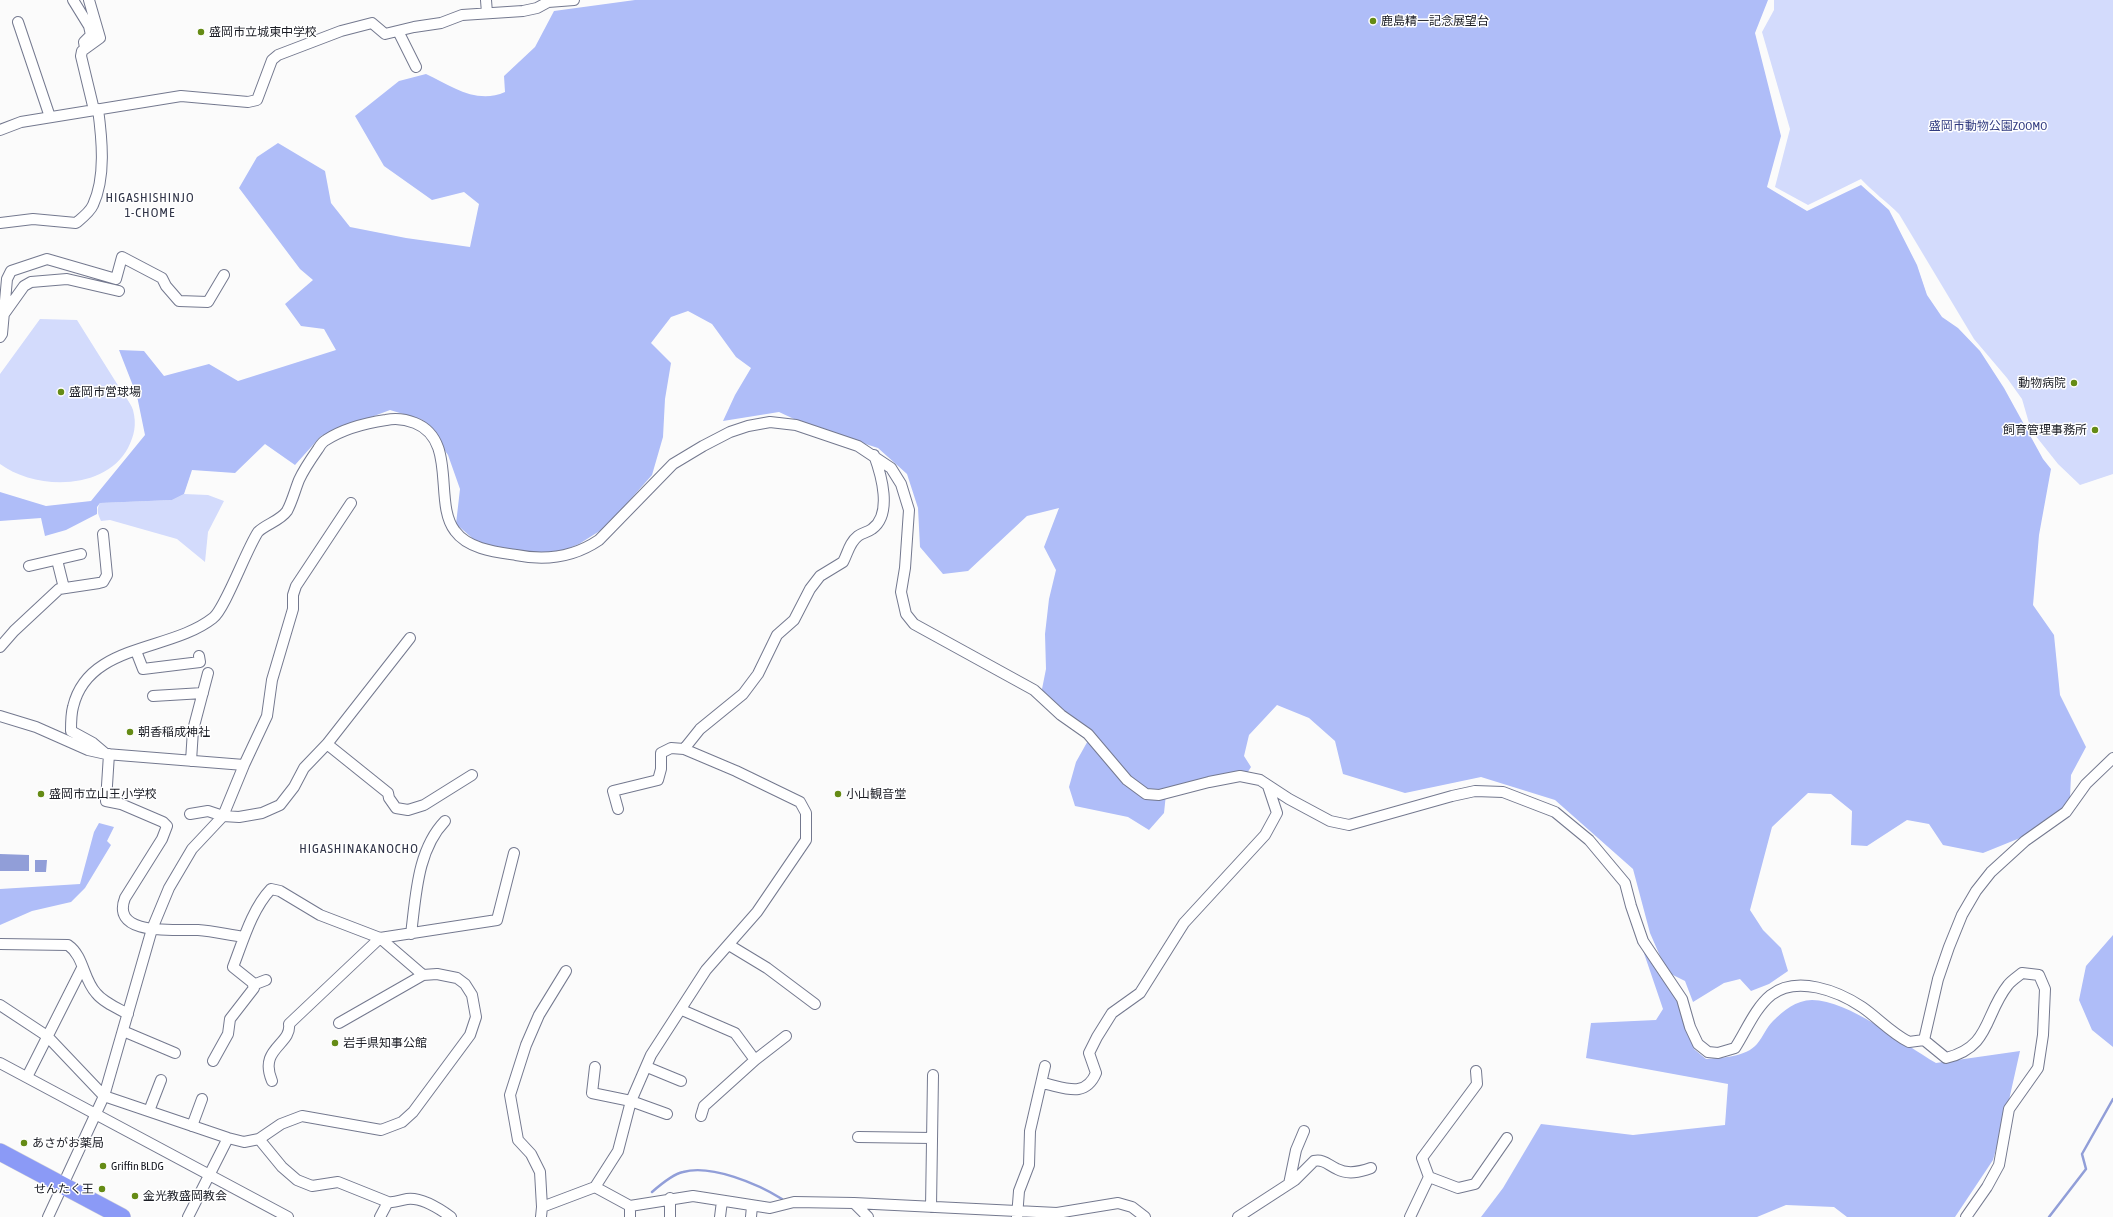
<!DOCTYPE html>
<html>
<head>
<meta charset="utf-8">
<style>
	body { margin:0 }
	canvas { display:block; background:#fbfbfb }
</style>
</head>
<body>
<canvas width="2113" height="1217"></canvas>
<script>
const ctx = document.querySelector('canvas').getContext('2d');
ctx.lineJoin = 'round';
function fillPath(path, color) { ctx.fillStyle = color; ctx.fill(path, 'evenodd'); }
function strokePath(path, color, width, dash) { ctx.strokeStyle = color; ctx.lineWidth = width; ctx.lineCap = dash ? 'butt' : 'round'; ctx.setLineDash(dash || []); ctx.stroke(path); }
function label(font, color, halo, rows, align = 'center') {
  ctx.font = font + ' "Asap Condensed","Noto Sans JP",sans-serif'; ctx.lineWidth = 3; ctx.setLineDash([]); ctx.textBaseline = 'middle'; ctx.strokeStyle = halo; ctx.fillStyle = color; for (const [text, x, y, turn = 0] of rows) {
    ctx.save(); ctx.translate(x, y); ctx.rotate((+turn || 0) * Math.PI / 180); ctx.textAlign = isNaN(turn) ? turn : align; if (halo) ctx.strokeText(text, 0, 0); ctx.fillText(text, 0, 0); ctx.restore();
  }
}
fillPath(new Path2D(`
	M1774,0H2113V474L2080,485L2058,464L2031,430L2022,399L2007,378L1974,339L1899,214C1887,202 1873,192 1861,179L1808,205L1775,187L1790,129L1762,32L1774,10Z
	M40,319L77,320C91,342 105,365 119,387C123,394 131,403 133,410C137,425 134,436 128,448C105,491 35,490 0,464V374Z
	M184,494L208,495L224,501L208,532L205,562L177,539L110,520L101,521C98,514 96,510 100,503L172,500Z`), '#d3dbfc');
fillPath(new Path2D(`
	M635,0H1768L1755,33L1781,136L1767,187L1807,211L1861,185L1889,210L1917,265L1927,295L1942,317L1958,328L1980,351L2004,388L2043,459L2051,469L2039,535L2033,605L2054,635L2060,695L2086,747L2071,775L2070,798L2055,817L2020,838L1983,853L1943,845L1929,824L1907,820L1867,846L1851,845L1852,811L1831,794L1808,793L1772,827L1750,910L1763,930L1781,948L1788,971L1769,984L1751,991L1740,979L1724,983L1693,1002L1685,981L1667,972L1650,933L1633,869L1555,800L1481,777L1405,793L1343,774L1335,741L1309,718L1277,705L1249,735L1244,756L1251,767L1244,778L1166,794L1164,813L1149,830L1128,817L1075,806L1069,787L1076,762L1090,737L1041,694L1046,669L1045,634L1049,599L1056,570L1044,547L1059,508L1027,516L968,571L943,574L920,547L918,508L907,474L878,448L807,425L779,412L723,421L735,395L751,368L736,357L712,324L688,311L671,317L651,343L671,363L665,399L663,437L652,475L606,527L579,544L550,556L478,543L456,524L460,489L448,455L423,420L390,410L321,436L295,465L265,444L235,473L192,470L184,494L172,500L100,503L97,507V514L66,530L45,536L41,518L0,521V492L46,506L91,501L145,435L137,396L119,350L144,351L164,376L209,364L238,381L336,350L324,329L301,326L285,304L313,280L300,269L239,188L257,157L278,143L325,171L331,203L350,227L406,238L470,247L479,204L464,192L432,200L384,166L355,116L399,81L426,74C451,86 477,105 505,92L504,76L535,47L554,11Z
	M99,823L114,827L107,841L111,845L85,888L71,902L32,911L0,925V889L80,884L94,832Z
	M1632,918L1679,1000L1694,1049L1706,1059C1721,1058 1746,1057 1757,1044C1763,1037 1766,1028 1773,1021C1783,1011 1796,1000 1812,1000C1849,1000 1903,1044 1936,1063L2020,1051L2007,1109L1993,1160L1955,1217H1847L1834,1207L1786,1205L1757,1217H1481L1503,1188L1541,1124L1633,1135L1725,1125L1728,1084L1586,1058L1591,1023L1656,1020L1663,1009Z
	M2113,935V1047L2092,1030L2079,1000L2086,966Z`), '#afbdf8');
fillPath(new Path2D(`
	M0,854L29,855V871H0Z
	M35,860H47L46,872H35Z`), '#919ed8');
strokePath(new Path2D(`
	M652,1192C660,1185 673,1174 683,1172C711,1164 758,1184 782,1199
	M2049,1217L2086,1169L2082,1154L2113,1099`), '#919ed8', 2.5);
const minor = new Path2D(`
	M73,0L89,26L91,35L84,42L85,48
	M89,0L100,38L82,51L81,56L94,110
	M486,0L487,13
	M18,22L50,117
	M398,31L416,67
	M0,130L21,122L181,96L248,102L257,100L272,60L278,55L341,31L372,23L385,34L414,27L441,23L462,15L523,11L537,8L548,2L574,0
	M0,223L33,219L76,223C82,218 90,212 93,205C106,177 102,139 98,109
	M4,314L24,286L31,282L67,279L119,291
	M0,337L2,334L7,279L11,271L47,259L116,279L122,257L162,278L166,286L179,301L208,302L224,275
	M57,560L64,588
	M29,566L81,554
	M0,647L14,631L59,589L99,583L103,582L107,575L103,534
	M136,651L143,669L200,662L199,656
	M153,696L203,693
	M0,716L36,727L88,750L106,754L244,765L223,816L192,849L169,888L152,929L104,1096L48,1217
	M327,744L388,793L389,798L396,808L408,810L424,805L472,775
	M684,749L700,729L743,694L758,674L777,635L794,620L810,589L820,576L843,562C848,553 849,543 858,536C862,533 868,532 872,529C893,514 881,474 874,455
	M106,754L93,743L71,731C71,723 71,714 73,707C88,643 170,652 213,618C225,609 246,550 258,532C266,524 280,521 287,511C292,502 295,490 299,480C304,469 311,459 318,449C320,446 322,442 326,440C343,429 366,423 386,420C396,418 405,419 415,423C458,440 433,503 455,531C468,549 496,552 516,555C546,561 574,557 599,540L673,464L703,446L730,432L748,426L770,422L796,425L858,446L891,468L901,484L909,510L905,568L901,592L906,614L914,624L1034,690L1061,715L1088,734L1127,780L1146,794L1159,795L1209,782L1240,776L1260,780L1289,799L1330,821L1349,825L1452,796L1475,791L1503,792L1555,812L1589,840L1625,883L1631,906L1643,941L1682,999L1690,1027L1698,1044L1708,1052L1718,1053L1735,1048C1746,1031 1755,1008 1771,995C1797,975 1838,991 1862,1007C1878,1018 1891,1033 1909,1042L1924,1040L1946,1058C1991,1047 1984,1015 2008,985C2011,981 2017,977 2022,973L2039,975L2045,989L2043,1035L2038,1068L2009,1109L1999,1165L1987,1187L1966,1217
	M109,754L106,801L121,804L163,822L167,826L162,839L125,898C110,937 177,929 198,930C213,931 229,935 244,937
	M191,761L193,730L208,673
	M244,765L267,716L272,680L293,609V595L296,586L351,503
	M190,814L208,811L223,816L239,817L262,813L280,805L294,787L304,768L327,744L410,638
	M411,934C416,896 417,850 445,821
	M0,944L68,945C84,956 83,979 96,993C103,1002 117,1008 128,1014
	M729,945L767,968L815,1004
	M253,985L266,980
	M0,1005L47,1036L104,1096L228,1138L244,1142L259,1139L281,1124L302,1116L381,1130L402,1122L413,1112L470,1035L476,1017L472,995L465,984L457,978L437,974L423,975L380,938L320,915L280,891L271,889C252,909 243,941 233,967L253,983L254,988L230,1019L228,1034L213,1061
	M682,1010L735,1033L755,1060
	M339,1023L423,975
	M123,1031L175,1053
	M1924,1040L1938,979L1949,947L1962,915L1976,891L1991,872L2025,841L2066,812L2086,784L2113,758
	M0,1063L288,1217
	M595,1067L592,1093L631,1101L667,1114
	M647,1067L681,1081
	M27,1077L82,968
	M272,1081C258,1048 292,1045 289,1024L380,938L497,920L514,853
	M1042,1083C1064,1087 1085,1099 1096,1073L1089,1053L1097,1037L1112,1013L1140,993L1184,923L1265,835L1277,813L1268,786
	M149,1111L161,1080
	M701,1116L704,1106L755,1060L786,1036
	M192,1126L202,1099
	M858,1137L932,1138
	M259,1139L282,1167L297,1180L312,1186L338,1182L388,1202C396,1203 400,1200 407,1199C421,1197 440,1209 451,1217
	M1429,1177L1458,1188L1475,1184L1507,1138
	M1289,1184L1296,1150L1304,1131
	M595,1187L630,1206L693,1196L770,1208L794,1202L854,1203L1057,1213L1118,1203L1132,1207L1145,1217
	M670,1198V1217
	M854,1203L868,1217
	M630,1206V1217
	M542,1207L595,1187L618,1151L631,1101L651,1055L706,970L757,912L806,840V813L800,802L736,771L684,749L671,748L661,753V769L658,780L613,791L618,809
	M931,1207L933,1075
	M188,1217L228,1138
	M380,1217L388,1202
	M541,1217L542,1207L540,1172L531,1154L518,1140L510,1095L526,1045L539,1015L566,971
	M720,1217L722,1201
	M751,1217L752,1206
	M1017,1217L1019,1191L1029,1165L1030,1131L1045,1066
	M1238,1217L1295,1180L1314,1161C1324,1159 1328,1165 1337,1169C1348,1175 1360,1172 1371,1168
	M1410,1217L1429,1177L1422,1158L1477,1084L1476,1071`);
const trunk = new Path2D(`
	M0,1152L122,1217`);
strokePath(minor, '#74798f', 12);
strokePath(trunk, '#d6d6d8', 18);
strokePath(minor, '#fff', 10);
strokePath(trunk, '#8b9af6', 17);
for (const [x, y, r, color] of [
	[1373,21,4,"#658b15"],
	[201,32,4,"#658b15"],
	[2074,383,4,"#658b15"],
	[61,392,4,"#658b15"],
	[2095,430,4,"#658b15"],
	[130,732,4,"#658b15"],
	[41,794,4,"#658b15"],
	[838,794,4,"#658b15"],
	[335,1043,4,"#658b15"],
	[24,1143,4,"#658b15"],
	[103,1166,4,"#658b15"],
	[102,1189,4,"#658b15"],
	[135,1196,4,"#658b15"]
]) { const dot = new Path2D(); dot.arc(x, y, r, 0, 2 * Math.PI); ctx.fillStyle = color; ctx.fill(dot); strokePath(dot, '#fff', 1.5); }
label('12px', '#1a1c24', '#fff', [
	["鹿島精一記念展望台",1381,21],
	["盛岡市立城東中学校",209,32],
	["動物病院",2066,383,"right"],
	["盛岡市営球場",69,392],
	["飼育管理事務所",2087,430,"right"],
	["朝香稲成神社",138,732],
	["盛岡市立山王小学校",49,794],
	["小山観音堂",846,794],
	["岩手県知事公館",343,1043],
	["あさがお薬局",32,1143],
	["Griffin BLDG",111,1166],
	["せんたく王",94,1189,"right"],
	["金光教盛岡教会",143,1196]
], 'left');
label('12px', '#313b80', '#fff', [
	["盛岡市動物公園ZOOMO",1988,126]
]);
ctx.letterSpacing = '1px';
label('13px', '#313548', '#fff', [
	["HIGASHISHINJO",150,198],
	["1-CHOME",150,213],
	["HIGASHINAKANOCHO",359,849]
]);
ctx.letterSpacing = '0px';
</script>
</body>
</html>
